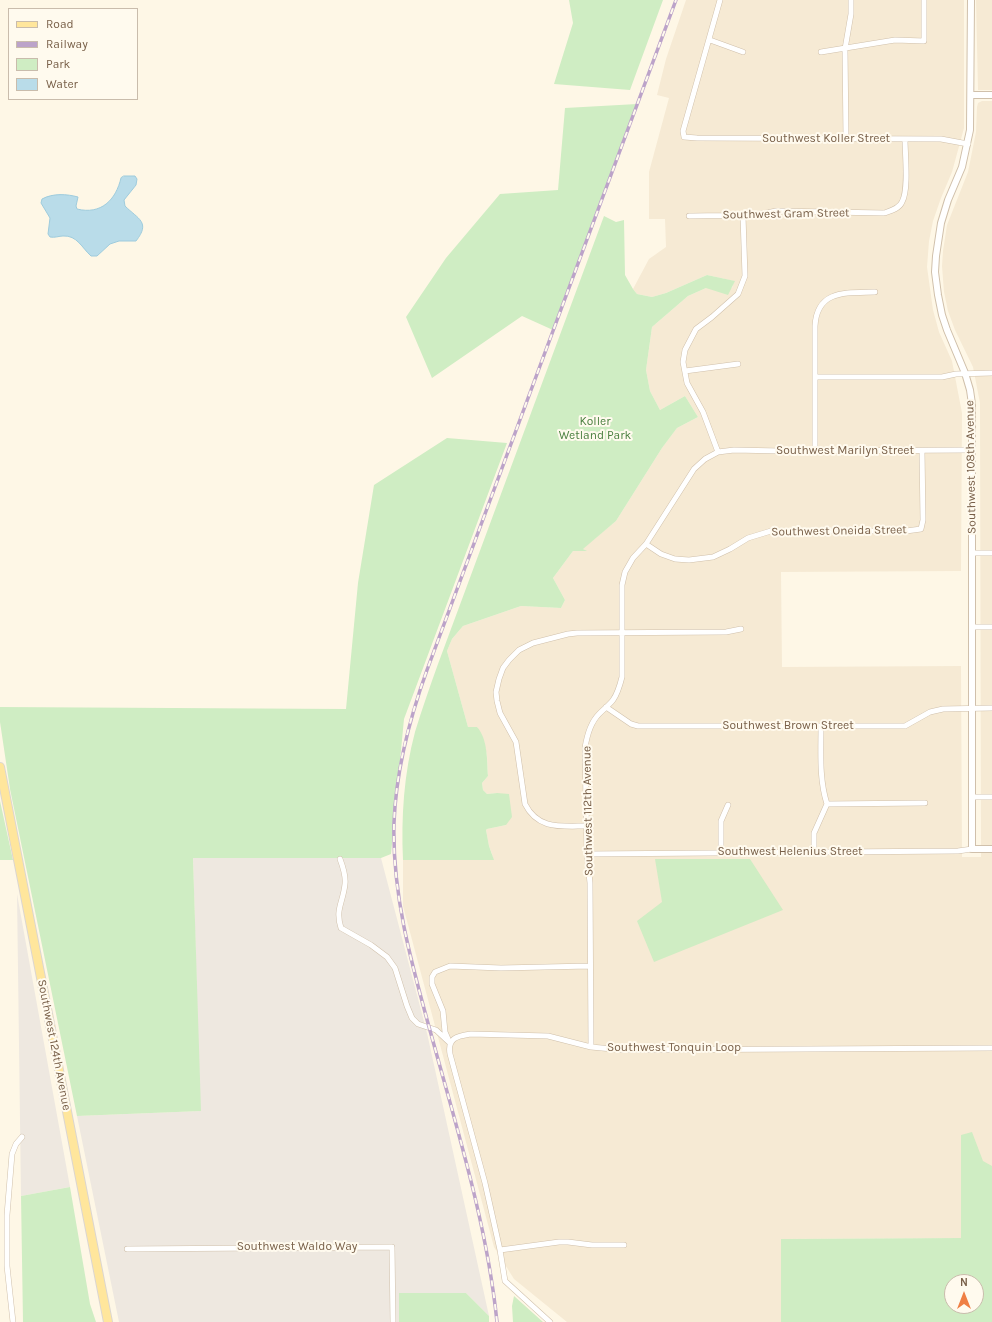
<!DOCTYPE html>
<html>
<head>
<meta charset="utf-8">
<style>
	body { margin:0 }
	#map { position:relative; width:992px; height:1322px; overflow:hidden; background:#fef7e6; font-family:Karla,sans-serif }
	canvas { display:block }
	.legend { position:absolute; left:8px; top:8px; width:130px; height:92px; box-sizing:border-box; background:#fffaee; border:1px solid #c9bcac; margin:0; padding:5px 7px; list-style:none; font-size:12px; color:#796049 }
	.legend li { display:flex; align-items:center; gap:8px; height:20px }
	.legend b { width:20px; border:1px solid #c9bcac }
	.north { position:absolute; left:944px; top:1274px; width:40px; height:40px; box-sizing:border-box; background:#fffaee; border:1px solid #c9bcac; border-radius:50%; rotate:0deg; font-size:11px; font-weight:700; line-height:16px; text-align:center; color:#796049 }
	.north::after { content:''; display:block; margin:auto; width:14px; height:18px; background:#ef7f44; clip-path:polygon(50% 0,100% 100%,50% 72%,0 100%) }
</style>
</head>
<body>
<div id="map">
<canvas width="992" height="1322"></canvas>
<ul class="legend">
<li><b style="height:5px;background:#ffe69c"></b>Road</li>
<li><b style="height:5px;background:#bca3c9"></b>Railway</li>
<li><b style="height:11px;background:#cfedc3"></b>Park</li>
<li><b style="height:11px;background:#b9dce9"></b>Water</li>
</ul>
<div class="north">N</div>
</div>
<script>
const ctx = document.querySelector('canvas').getContext('2d');
ctx.lineJoin = 'round';
function fillPath(path, color) { ctx.fillStyle = color; ctx.fill(path, 'evenodd'); }
function strokePath(path, color, width, dash) { ctx.strokeStyle = color; ctx.lineWidth = width; ctx.lineCap = dash ? 'butt' : 'round'; ctx.setLineDash(dash || []); ctx.stroke(path); }
function label(font, color, halo, rows, align = 'center') {
  ctx.font = font + ' Karla,sans-serif'; ctx.lineWidth = 4; ctx.setLineDash([]); ctx.textBaseline = 'middle'; ctx.strokeStyle = halo; ctx.fillStyle = color; for (const [text, x, y, turn = 0] of rows) {
    ctx.save(); ctx.translate(x, y); ctx.rotate((+turn || 0) * Math.PI / 180); ctx.textAlign = isNaN(turn) ? turn : align; if (halo) ctx.strokeText(text, 0, 0); ctx.fillText(text, 0, 0); ctx.restore();
  }
}
fillPath(new Path2D(`
	M686,0H964V128L952,172L941,198L933,221L929,241L927,267L933,310L939,332L952,361L962,413L961,571L781,572L782,667L961,666L962,857H981L980,403L973,367L955,330L948,311L944,292L942,266L943,251L947,225L968,172L976,132L977,107L978,103L982,101H992V1238L781,1239V1322H567L514,1279L494,1247L403,906V860H493L492,854L489,846L486,830L487,829L506,825L497,793L487,794L483,790L482,783L488,776L487,756L484,742L477,727H468L447,651L452,639L463,626L521,606L561,608L565,600L553,578L573,551L585,550L582,549L616,521L662,448L677,428L698,417L685,396L660,410L650,391L646,370L652,327L688,296L706,288H732L734,281L707,275L666,293L652,297L637,294L633,289L649,259L666,247L665,219H649V172L669,98L657,95L666,59Z
	M976,0H992V90H978Z`), '#f6ead4');
fillPath(new Path2D(`
	M193,857L381,858L427,1033L489,1316L466,1293H399V1322H119L77,1116L200,1111Z
	M17,894L70,1187L21,1196Z`), '#eee8e0');
fillPath(new Path2D(`
	M569,0H663L630,90L554,84L573,23Z
	M637,104L553,330L522,316L432,378L406,317L446,258L500,194L558,190L565,108Z
	M604,216L616,222L624,220L625,275L633,289L637,294L652,297L666,293L707,275L735,281L728,295L706,288L688,296L652,327L646,370L650,391L660,410L685,396L698,417L677,428L662,448L616,521L583,549L587,551H573L553,578L565,600L561,608L521,606L463,626L452,639L447,651L468,727H477C488,739 487,761 488,776L482,783L483,790L487,794L497,793L509,794L512,817L506,825L487,829L486,830L489,846L494,860H403C401,817 404,773 415,732C422,709 430,686 438,664Z
	M447,438L507,443L404,719L391,854L381,858H193L201,1111L77,1116L10,789L0,722V707L346,709L358,583L374,485Z
	M0,801L13,860H0Z
	M655,859H750L783,910L654,962L637,921L662,902Z
	M972,1132L983,1161L992,1166V1322H781V1239L961,1238V1135ZM952,1282H976V1306H952Z
	M70,1187L90,1304L96,1322H23L21,1196Z
	M399,1293H466L489,1316V1322H399Z
	M514,1296L543,1322H513L512,1306Z`), '#cfedc3');
const water = new Path2D(`
	M124,176H135L137,179L136,185L124,200L125,206C138,219 151,222 136,241H119L110,244L97,256H91C82,248 77,235 63,236C59,236 55,238 50,237L48,234L50,218L41,203L42,199C53,193 67,194 78,197L76,206L77,209C101,215 116,200 121,178Z`);
fillPath(water, '#b9dce9');
strokePath(water, '#9ecbdc', 1);
const minor = new Path2D(`
	M720,0L683,131L684,137L697,138L941,139L968,144
	M710,40L743,52
	M821,52L895,40L924,41V0
	M846,138L845,49L851,14V0
	M689,216C718,215 747,218 776,211L884,213C890,211 899,209 902,202C909,190 905,154 905,139
	M685,371L738,364
	M816,377H942L956,374L992,373
	M815,451V326C817,289 847,293 875,292
	M718,452L703,412L687,383L683,362L685,350L696,329L712,317L738,294L745,276L743,216
	M646,544L661,554L675,559L689,560L713,557L730,549L748,538L771,531H906L921,529L923,520L922,451
	M972,553H992
	M972,627H992
	M606,707L631,724L638,726H905L930,712L943,709L992,708
	M972,797H992
	M827,804L925,803
	M587,826C561,826 538,830 525,804L516,742L500,713L497,701L496,692L499,679L503,668L509,660L519,650L533,643L568,634L577,633L726,632L741,629
	M721,853V821L728,805
	M814,853V833L827,804C819,779 821,753 821,726
	M587,854L958,851L972,849
	M340,859C343,867 346,876 345,884C343,903 335,909 341,928L371,945L387,957L395,968L407,1006L412,1018L418,1024L436,1030L450,1043
	M448,1039L445,1032L443,1011L432,984V977L435,972L450,966L501,968L589,966
	M591,1047L590,883L587,854L585,748C587,735 590,723 599,714C604,709 609,705 613,700C618,693 620,685 622,677V585L625,572L633,558L646,544L694,469L705,459L718,452L734,450L780,451L972,450
	M127,1249L392,1247L393,1322
	M500,1250L559,1242H568L592,1245H624
	M13,1322L7,1266V1215L12,1154L16,1144L22,1137
	M550,1322L505,1281L500,1250L485,1183L450,1054C447,1037 459,1036 471,1034L548,1036L591,1047L623,1050L992,1048`);
const tertiary = new Path2D(`
	M971,0L970,130L962,167L948,200L941,223L936,256L935,272L938,295L942,315L947,330L965,373L970,390L972,404V849H992
	M971,95H992`);
const primary = new Path2D(`
	M0,767L108,1322`);
strokePath(minor, '#d0c0ab', 6);
strokePath(tertiary, '#d0c0ab', 8);
strokePath(primary, '#dcd6d0', 10);
strokePath(minor, '#fff', 5);
strokePath(tertiary, '#fff', 6);
strokePath(primary, '#ffe69c', 8);
const rail = new Path2D(`
	M497,1322C487,1224 457,1129 431,1034C412,965 392,896 394,823C396,770 409,720 427,670L676,0`);
strokePath(rail, '#bca3c9', 3.5);
strokePath(rail, '#fffaee', 2, [6]);
label('12px', '#796049', '#fffaee', [
	["Southwest Koller Street",826,139],
	["Southwest Gram Street",786,214,-1],
	["Southwest Marilyn Street",845,451],
	["Southwest 108th Avenue",971,467,-91],
	["Southwest Oneida Street",839,531,-1],
	["Southwest Brown Street",788,726],
	["Southwest 112th Avenue",588,811,-91],
	["Southwest Helenius Street",790,852],
	["Southwest 124th Avenue",54,1045,79],
	["Southwest Tonquin Loop",674,1048],
	["Southwest Waldo Way",297,1247]
]);
label('12px', '#4b8040', '#fffaee', [
	["Koller",595,422],
	["Wetland Park",595,436]
]);
</script>
</body>
</html>
